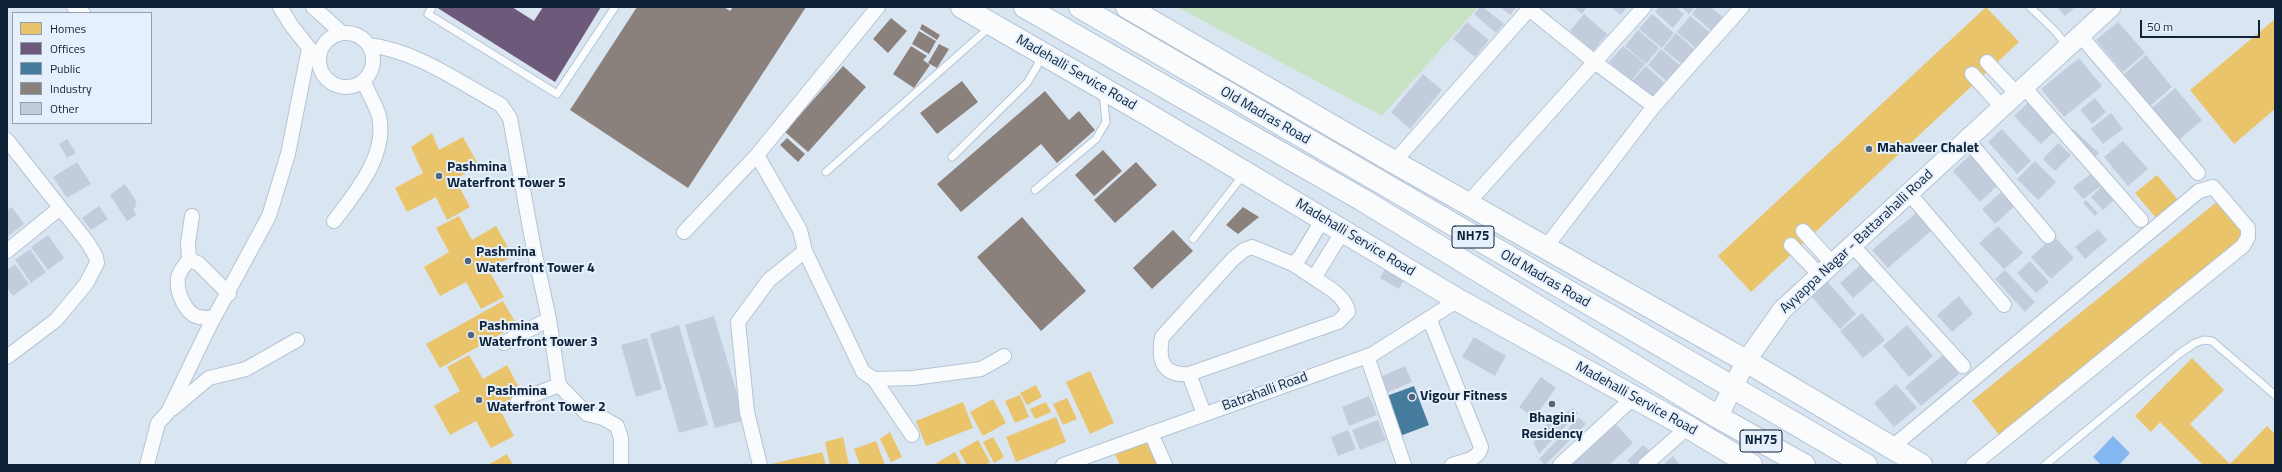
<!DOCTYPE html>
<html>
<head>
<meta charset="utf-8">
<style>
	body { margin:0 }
	#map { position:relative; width:2282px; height:472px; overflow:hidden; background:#dae5f2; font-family:"Titillium Web",sans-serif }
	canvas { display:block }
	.frame { position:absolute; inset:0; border:8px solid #0e2238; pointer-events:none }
	.legend { position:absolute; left:12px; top:12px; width:140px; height:112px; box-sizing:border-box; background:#e6f0fd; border:1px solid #909eae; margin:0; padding:5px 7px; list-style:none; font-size:12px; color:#0e2238 }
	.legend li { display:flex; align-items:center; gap:8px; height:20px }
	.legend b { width:20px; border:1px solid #909eae }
	.scale { position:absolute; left:2140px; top:20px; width:120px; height:18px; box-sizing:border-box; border:2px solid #0e2238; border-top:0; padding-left:5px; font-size:12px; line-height:14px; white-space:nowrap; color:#0e2238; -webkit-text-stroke:3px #e6f0fd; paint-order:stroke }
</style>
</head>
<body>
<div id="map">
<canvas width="2282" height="472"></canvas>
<div class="frame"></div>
<ul class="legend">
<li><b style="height:11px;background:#e9c46a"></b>Homes</li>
<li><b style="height:11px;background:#6d597a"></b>Offices</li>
<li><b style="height:11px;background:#457b9d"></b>Public</li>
<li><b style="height:11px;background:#8a817c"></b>Industry</li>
<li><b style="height:11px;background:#c3ccdd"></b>Other</li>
</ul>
<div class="scale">50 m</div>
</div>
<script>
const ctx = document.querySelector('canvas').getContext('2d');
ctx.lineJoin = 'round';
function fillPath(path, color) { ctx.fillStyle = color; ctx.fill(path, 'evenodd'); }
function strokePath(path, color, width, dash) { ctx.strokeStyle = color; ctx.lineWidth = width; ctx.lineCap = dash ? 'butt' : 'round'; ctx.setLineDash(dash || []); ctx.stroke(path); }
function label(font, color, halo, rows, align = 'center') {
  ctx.font = font + ' "Titillium Web",sans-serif'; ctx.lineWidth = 4; ctx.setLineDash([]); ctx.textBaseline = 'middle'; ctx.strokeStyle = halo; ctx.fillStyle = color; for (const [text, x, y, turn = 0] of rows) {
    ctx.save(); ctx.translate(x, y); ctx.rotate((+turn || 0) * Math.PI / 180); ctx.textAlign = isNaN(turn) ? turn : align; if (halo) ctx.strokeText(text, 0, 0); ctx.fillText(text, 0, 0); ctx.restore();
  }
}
fillPath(new Path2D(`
	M1177,7H1478L1382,116Z`), '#c8e3c4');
fillPath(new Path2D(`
	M2113,436L2130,453L2119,465H2101L2093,457Z`), '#84b6ef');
fillPath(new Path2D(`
	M1986,7L2019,42L1751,292L1718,256Z
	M2275,19V109L2234,144L2190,90Z
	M432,133L439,150L463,137L479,166L455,179L470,207L447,220L436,197L407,212L395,188L423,173L411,147Z
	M2157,175L2178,200L2156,218L2135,193Z
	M2224,196L2254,232L2001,437L1972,401Z
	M459,216L472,240L496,226L513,256L488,269L504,297L481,309L466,282L440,296L424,267L449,252L436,228Z
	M503,301L517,325L440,368L426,344Z
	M469,355L483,379L507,365L523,395L499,408L514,436L491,448L476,421L450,435L434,406L460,391L447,367Z
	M2192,358L2224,390L2190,424L2230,464L2267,426L2275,434V465H2203L2160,422L2151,432L2135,416Z
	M1090,371L1114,423L1090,434L1066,382Z
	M1036,385L1042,397L1027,405L1020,393Z
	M1020,395L1029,417L1015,423L1005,401Z
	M1067,398L1077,419L1063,425L1053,404Z
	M993,399L1006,423L983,436L970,412Z
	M963,402L973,428L926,446L916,421Z
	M1046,402L1051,412L1035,419L1030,409Z
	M1056,417L1066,442L1016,462L1006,437Z
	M890,432L902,457L891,462L880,439Z
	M843,437L849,465H830L825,442Z
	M993,437L1004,457L994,463L983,442Z
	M978,440L990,462L986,465H967L959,451Z
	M1146,440L1158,464L1120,465L1115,454Z
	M876,441L885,465H860L854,449Z
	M822,452L826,465H772V464Z
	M955,452L962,465H936L935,464Z
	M507,454L513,465H488Z`), '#e9c46a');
fillPath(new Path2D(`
	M436,7H512L534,21L543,7H601L555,82Z`), '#6d597a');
fillPath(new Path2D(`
	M1414,386L1429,425L1400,436L1384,397Z`), '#457b9d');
fillPath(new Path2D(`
	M637,7H724L730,11L733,7H806L688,188L570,110Z
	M891,18L907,31L888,53L873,39Z
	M922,24L940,35L937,40L920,29Z
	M919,31L936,41L929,54L912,44Z
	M939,44L949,49L937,68L928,63Z
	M911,46L927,56L923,60L930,65L914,88L893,74Z
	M843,66L866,87L808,152L785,132Z
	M962,81L978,102L937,134L920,113Z
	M1045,91L1069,120L1079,111L1095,130L1057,163L1041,144L961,212L937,184Z
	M787,138L805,154L798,162L780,145Z
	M1103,150L1122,171L1094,196L1075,175Z
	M1136,162L1157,185L1115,223L1094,200Z
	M1243,207L1259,217L1238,234L1226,225Z
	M1022,217L1086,291L1041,331L977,257Z
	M1173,230L1193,251L1152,289L1133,268Z`), '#8a817c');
fillPath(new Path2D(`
	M1480,7H1483L1504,24L1496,33L1474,14Z
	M1500,7H1517L1510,15Z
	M1573,7H1587L1582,14Z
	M1611,7H1627L1621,15Z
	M1659,7H1676L1684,14L1673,28L1655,12Z
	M1681,7H1695L1689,14Z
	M1697,7H1711L1725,19L1713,32L1692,14Z
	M2057,7H2075L2065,16Z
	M1584,14L1607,34L1593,51L1570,31Z
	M1652,14L1674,33L1662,48L1639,29Z
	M1690,16L1712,34L1698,50L1677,32Z
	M1467,22L1489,40L1475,57L1453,39Z
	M2118,22L2145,53L2123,72L2096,40Z
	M1638,30L1659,48L1646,64L1625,46Z
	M1676,33L1695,50L1683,65L1663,49Z
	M1623,46L1645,64L1631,81L1609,62Z
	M1661,49L1683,68L1670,84L1648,65Z
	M2146,55L2172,87L2150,106L2123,75Z
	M2079,58L2102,86L2064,117L2041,89Z
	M1646,66L1667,85L1654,100L1632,81Z
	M1423,74L1442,90L1410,129L1391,112Z
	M2175,88L2202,120L2179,140L2152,108Z
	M2035,96L2062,124L2041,144L2014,116Z
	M2095,98L2106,112L2092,124L2080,110Z
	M2111,113L2123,129L2103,144L2091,129Z
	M2002,129L2031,161L2017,174L1988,142Z
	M2073,129L2099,153L2092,160L2066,136Z
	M67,139L76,153L67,158L59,144Z
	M2123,141L2148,169L2128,186L2104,157Z
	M2058,143L2071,155L2055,171L2043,159Z
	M1971,154L1999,184L1980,202L1953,171Z
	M2035,161L2056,182L2038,200L2017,179Z
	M77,162L91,184L67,198L53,177Z
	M2091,174L2101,186L2083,199L2073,187Z
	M125,184L137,202L135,204L136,207L133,209L136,215L127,221L110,195Z
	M2103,185L2116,198L2103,210L2091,197Z
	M2006,188L2019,202L1995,224L1982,209Z
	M2086,200L2098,213L2095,216L2083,203Z
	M99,206L108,219L91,230L82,218Z
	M12,207L24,224L7,237V210Z
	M1916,213L1931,231L1888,268L1872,250Z
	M1998,226L2023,253L2004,269L1979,243Z
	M2098,229L2107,240L2085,259L2075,247Z
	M48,235L64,258L48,270L31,247Z
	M2054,236L2074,258L2051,279L2031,257Z
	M30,249L46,272L31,283L15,260Z
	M2030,261L2049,282L2036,293L2017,273Z
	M1863,263L1876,278L1853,298L1840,283Z
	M15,264L29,284L13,296L7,288V270Z
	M1387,265L1406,276L1399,289L1380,278Z
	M2005,270L2035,302L2025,312L1995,279Z
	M1827,281L1856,314L1840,329L1811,296Z
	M1959,296L1973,314L1952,332L1937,315Z
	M1862,313L1885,340L1863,358L1840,331Z
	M714,316L745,420L715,428L685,325Z
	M679,325L708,425L679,433L650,334Z
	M1907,325L1933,356L1909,377L1883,346Z
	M1474,337L1506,356L1495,376L1462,357Z
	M647,338L662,389L636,397L621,345Z
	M1943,355L1959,374L1921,406L1905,387Z
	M1405,366L1412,382L1384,394L1378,378Z
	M1541,377L1556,388L1534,418L1519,407Z
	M1896,384L1917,408L1894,427L1874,403Z
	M1369,396L1377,415L1349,426L1342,407Z
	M1573,408L1578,413L1539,454L1534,444L1537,431Z
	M1579,417L1586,424L1545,465L1539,459Z
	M1378,420L1386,440L1360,450L1352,430Z
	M1616,424L1633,443L1609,465H1570Z
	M1348,430L1356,449L1338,456L1331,437Z
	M1643,445L1652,453L1641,465H1632L1627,461Z
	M1673,456L1680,465H1665L1664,464Z`), '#c3ccdd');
const lane = new Path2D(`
	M432,7L428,14L557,94L615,7
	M2030,7L2055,31L2067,46
	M952,157L1027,83L1043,56
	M826,172L991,26
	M1035,190L1096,139L1106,122L1103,93
	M1193,239L1244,174
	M2045,465L2179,354L2195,343L2204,340L2212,341L2275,395`);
const street = new Path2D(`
	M74,7L83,13
	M280,7L291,25L314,54
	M313,7L342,33
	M1529,9L1596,63L1654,106
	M319 60a27 27 0 1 1 54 0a27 27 0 1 1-54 0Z
	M2080,35L2198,173
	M369,45C417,51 459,82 501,105L510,118L534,250L549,319L559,385L587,414L603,418L617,426L621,438V465
	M1987,62L2016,93
	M1972,74L2002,107
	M2024,87L2141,220
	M1967,139L2048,236
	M7,140L88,243L96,257L97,263L86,284L56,320L7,357
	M757,155L800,230L805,251L769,280L738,322L747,412L760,465
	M1394,162L1531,7
	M1909,193L2004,305
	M1467,204L1644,7
	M192,216L188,243L189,260L198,263L229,294
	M1323,219L1300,257L1293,264L1252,247L1244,250L1233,259L1162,337C1158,360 1162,376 1189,374L1338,322L1348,312C1346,296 1326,286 1314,278L1343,231
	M334,221C355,193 388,155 379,116C376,105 368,93 364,82
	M1803,231L1832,263
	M684,232L757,155L878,7
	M1791,245L1820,275
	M1852,245L1963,366
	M1545,248L1654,106L1742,7
	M7,251L60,208
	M805,251L863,372L874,379L913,378L981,369L1004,356
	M189,260C185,265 179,271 178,278C176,291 185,314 199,317C204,318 210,318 214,318
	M1293,264L1314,278
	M1429,318L1481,447C1479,460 1462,461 1452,465
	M504,343L549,319
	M1367,356L1404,465
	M1189,374L1204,414
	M874,379L912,435
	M518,401L559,385
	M172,409L209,378L246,369L297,340
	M1151,433L1165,465
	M1891,448L2199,191L2213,187L2248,228V237L2243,246L1973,465
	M147,465L158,423L168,412L210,325L269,216L288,154L309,48
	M1063,465L1373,354L1458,300
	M1560,465L1634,397
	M1645,465L1688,427`);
const secondary = new Path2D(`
	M1718,417L1746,361L1782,310L2111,7`);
const primary = new Path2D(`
	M962,7L1147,114L1458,300L1688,427L1751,465
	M1127,7L1394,162L1746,361L1921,465`);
const highway = new Path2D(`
	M1025,7L1361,199L1718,417L1804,465
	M1080,7L1866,465`);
strokePath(lane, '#b4c4d5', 9);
strokePath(street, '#b4c4d5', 16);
strokePath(secondary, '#b4c4d5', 21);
strokePath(primary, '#b4c4d5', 24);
strokePath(highway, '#b4c4d5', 24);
strokePath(lane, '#f9fbfd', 7);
strokePath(street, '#f9fbfd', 14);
strokePath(secondary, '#f9fbfd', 19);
strokePath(primary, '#f9fbfd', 22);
strokePath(highway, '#f9fbfd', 22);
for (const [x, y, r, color] of [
	[1869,149,4,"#556679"],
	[439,176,4,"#556679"],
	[468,261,4,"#556679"],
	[471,335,4,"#556679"],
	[1412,397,4,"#556679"],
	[479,400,4,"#556679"],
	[1552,404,4,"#556679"]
]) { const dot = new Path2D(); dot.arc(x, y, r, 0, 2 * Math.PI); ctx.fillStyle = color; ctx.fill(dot); strokePath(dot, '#e6f0fd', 1.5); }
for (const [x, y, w] of [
	[1473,237,42],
	[1761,441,42]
]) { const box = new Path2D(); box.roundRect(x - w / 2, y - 11, w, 22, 3); ctx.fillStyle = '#e6f0fd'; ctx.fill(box); strokePath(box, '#0e2238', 1); }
label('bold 13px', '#0e2238', null, [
	["NH75",1473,237],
	["NH75",1761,441]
]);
label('14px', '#0e2238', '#e6f0fd', [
	["Madehalli Service Road",1076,73,30],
	["Old Madras Road",1265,116,30],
	["Madehalli Service Road",1355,238,31],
	["Ayyappa Nagar - Battarahalli Road",1857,242,-43],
	["Old Madras Road",1545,279,30],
	["Batrahalli Road",1265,392,-20],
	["Madehalli Service Road",1636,399,29]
]);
label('bold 14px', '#0e2238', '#e6f0fd', [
	["Mahaveer Chalet",1877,149],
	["Pashmina",447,168],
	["Waterfront Tower 5",447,184],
	["Pashmina",476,253],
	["Waterfront Tower 4",476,269],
	["Pashmina",479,327],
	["Waterfront Tower 3",479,343],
	["Pashmina",487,392],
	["Waterfront Tower 2",487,408],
	["Vigour Fitness",1420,397],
	["Bhagini",1552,419,"center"],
	["Residency",1552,435,"center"]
], 'left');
</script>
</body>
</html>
